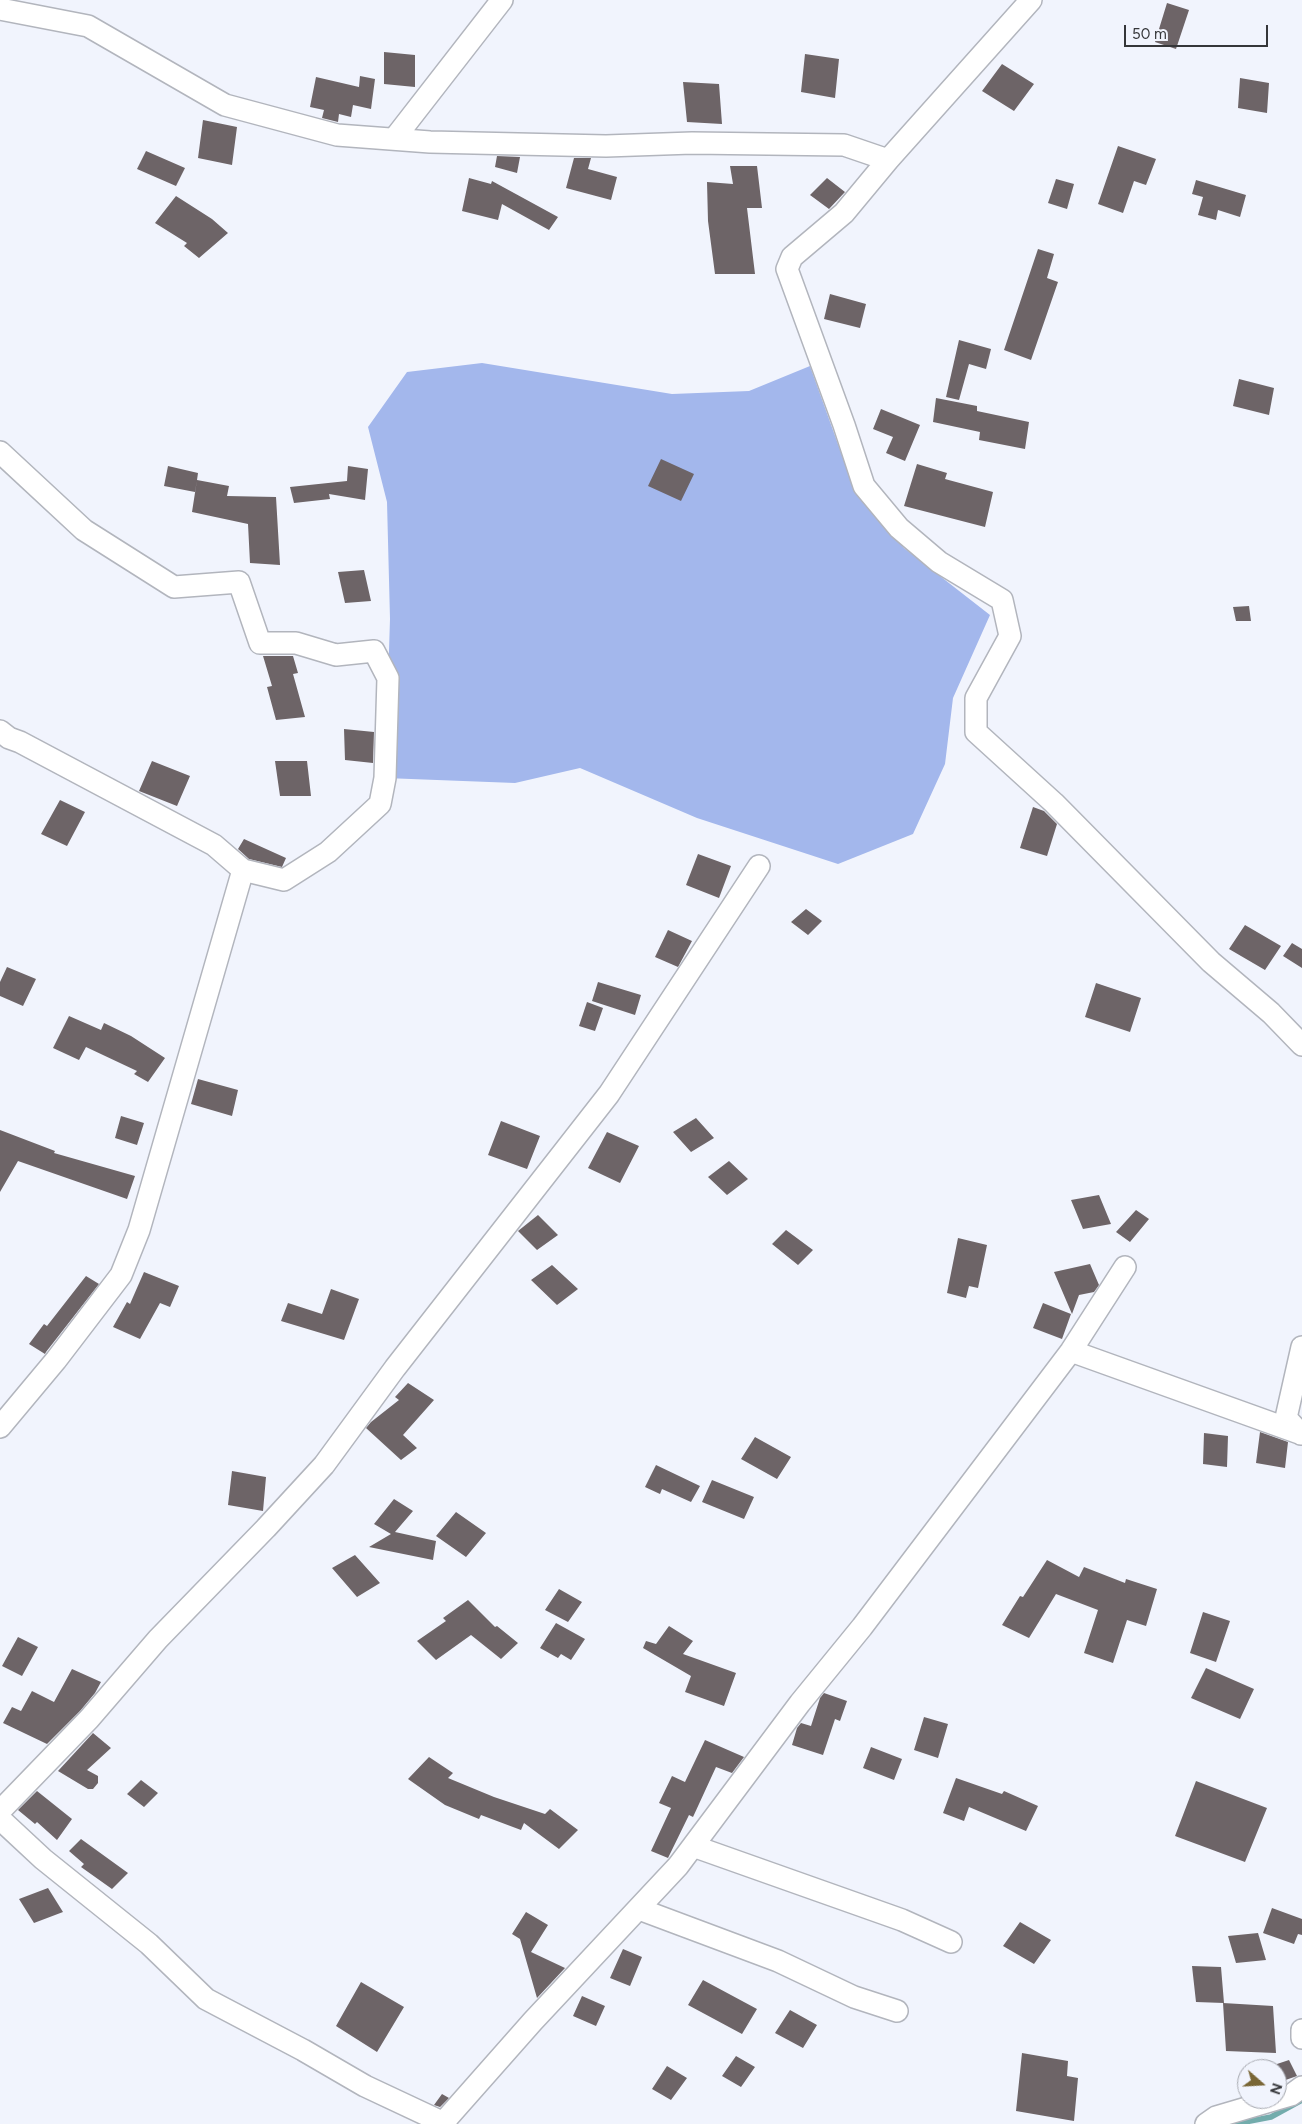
<!DOCTYPE html>
<html>
<head>
<meta charset="utf-8">
<style>
	body { margin:0 }
	#map { position:relative; width:1302px; height:2124px; overflow:hidden; background:#f1f4fd; font-family:Figtree,sans-serif }
	canvas { display:block }
	.north { position:absolute; left:1237px; top:2059px; width:50px; height:50px; box-sizing:border-box; background:#f1f4fd; border:1px solid #a6a8af; border-radius:50%; rotate:109deg; font-size:14px; font-weight:700; line-height:20px; text-align:center; color:#353639 }
	.north::after { content:''; display:block; margin:auto; width:18px; height:22px; background:#796635; clip-path:polygon(50% 0,100% 100%,50% 72%,0 100%) }
	.scale { position:absolute; left:1124px; top:25px; width:144px; height:22px; box-sizing:border-box; border:2px solid #353639; border-top:0; padding-left:6px; font-size:15px; line-height:18px; white-space:nowrap; color:#353639; -webkit-text-stroke:4px #f1f4fd; paint-order:stroke }
</style>
</head>
<body>
<div id="map">
<canvas width="1302" height="2124"></canvas>
<div class="north">N</div>
<div class="scale">50 m</div>
</div>
<script>
const ctx = document.querySelector('canvas').getContext('2d');
ctx.lineJoin = 'round';
function fillPath(path, color) { ctx.fillStyle = color; ctx.fill(path, 'evenodd'); }
function strokePath(path, color, width, dash) { ctx.strokeStyle = color; ctx.lineWidth = width; ctx.lineCap = dash ? 'butt' : 'round'; ctx.setLineDash(dash || []); ctx.stroke(path); }
fillPath(new Path2D(`
	M482,363L672,394L749,391L810,366L853,486L904,548L990,615L953,698L945,764L913,834L838,864L697,818L580,768L515,783L385,778L390,619L387,502L368,427L407,372Z`), '#a3b7ec');
strokePath(new Path2D(`
	M1235,2124L1271,2117L1302,2100`), '#73acac', 5.5);
fillPath(new Path2D(`
	M1167,3L1189,10L1176,49L1155,42Z
	M384,52L415,55V87L384,84Z
	M805,54L839,59L835,98L801,92Z
	M1002,64L1034,84L1014,111L982,91Z
	M360,76L375,79L371,109L353,105L351,117L339,114L338,122L322,118L324,110L310,107L316,77L359,87Z
	M1240,78L1269,83L1267,113L1238,108Z
	M683,82L719,84L722,124L687,122Z
	M203,120L237,127L232,165L198,158Z
	M1118,146L1156,159L1146,185L1134,181L1123,213L1098,204Z
	M146,151L185,168L176,186L137,169Z
	M497,156L520,157L517,173L495,167Z
	M574,158H591L588,169L617,177L611,200L566,188Z
	M730,166H757L762,208H747L755,274H715L708,221L707,182L733,184Z
	M469,178L491,184L492,181L558,217L549,230L502,204L498,220L462,211Z
	M827,178L845,192L829,209L810,195Z
	M1056,179L1074,184L1067,209L1048,203Z
	M1196,180L1246,195L1240,217L1218,210L1216,220L1198,215L1203,197L1192,194Z
	M176,196L212,219L228,233L199,258L184,246L187,243L155,223Z
	M1038,249L1054,254L1047,278L1058,282L1031,360L1004,350Z
	M830,294L866,304L860,328L824,319Z
	M959,340L991,349L986,369L969,364L959,400L946,397Z
	M1239,379L1274,388L1269,415L1233,406Z
	M936,398L977,406V411L1029,422L1025,449L979,440L980,432L933,422Z
	M881,409L920,425L905,461L886,453L893,437L873,429Z
	M661,459L694,474L681,501L648,486Z
	M917,464L947,473L945,479L993,492L985,527L904,506Z
	M168,466L198,473L197,480L229,486L227,496L276,497L280,565L250,563L248,524L192,512L197,480L195,492L164,486Z
	M348,466L368,469L365,500L329,494L330,499L294,503L290,487L347,481Z
	M364,570L371,601L345,603L338,572Z
	M1249,606L1251,621H1236L1233,607Z
	M263,656H293L298,673L293,674L305,717L276,720L267,687L272,686Z
	M344,729L374,732L373,763L345,760Z
	M152,761L190,776L177,806L139,791Z
	M275,761H307L311,796H280Z
	M60,800L85,812L67,846L41,834Z
	M1033,807L1044,811L1057,824L1047,856L1020,848Z
	M244,839L286,858L282,867L249,859L238,849Z
	M698,854L731,866L719,898L686,885Z
	M806,909L822,921L808,935L791,922Z
	M1245,925L1281,946L1265,970L1229,949Z
	M668,930L692,941L678,967L655,957Z
	M1292,943L1302,949V968L1283,956Z
	M7,967L36,979L23,1006L0,996V982Z
	M598,982L641,995L635,1015L592,1001Z
	M1096,983L1141,998L1130,1032L1085,1017Z
	M587,1002L603,1008L595,1031L579,1026Z
	M69,1016L101,1030L104,1023L131,1036L165,1058L148,1082L134,1074L137,1071L86,1047L79,1060L53,1048Z
	M198,1079L238,1090L232,1116L191,1104Z
	M121,1116L144,1123L137,1145L115,1138Z
	M696,1118L714,1138L691,1152L673,1132Z
	M501,1121L540,1136L527,1169L488,1155Z
	M0,1130L55,1151L54,1153L135,1176L127,1199L18,1161L0,1192Z
	M607,1132L639,1146L620,1183L588,1168Z
	M729,1161L748,1179L727,1195L708,1177Z
	M1099,1195L1111,1224L1083,1229L1071,1200Z
	M1136,1210L1149,1219L1130,1242L1116,1232Z
	M538,1215L558,1235L537,1250L518,1231Z
	M786,1230L813,1250L798,1265L772,1244Z
	M958,1238L987,1245L978,1288L969,1286L966,1298L947,1293Z
	M1090,1264L1099,1285L1094,1292L1079,1295L1072,1314L1054,1272Z
	M552,1265L578,1289L557,1305L531,1280Z
	M144,1272L179,1286L170,1307L160,1303L140,1339L113,1327L127,1302L130,1304Z
	M86,1276L99,1284L46,1352L45,1354L29,1344L44,1324L47,1326Z
	M331,1289L359,1299L344,1340L281,1321L288,1303L322,1314Z
	M1043,1303L1071,1314L1062,1339L1033,1328Z
	M408,1383L434,1400L403,1435L417,1448L401,1460L366,1428L371,1422L399,1400L395,1397Z
	M1260,1432L1288,1442L1285,1468L1256,1463Z
	M1204,1433L1228,1436L1227,1467L1203,1464Z
	M755,1437L791,1457L777,1479L741,1459Z
	M656,1465L700,1486L691,1502L662,1489L660,1494L645,1487Z
	M232,1471L266,1477L263,1511L228,1505Z
	M712,1480L754,1497L744,1519L702,1502Z
	M394,1499L413,1511L395,1532L436,1541L433,1560L369,1547L391,1534L374,1524Z
	M456,1512L486,1533L466,1557L436,1536Z
	M355,1555L380,1583L357,1597L332,1568Z
	M1047,1560L1079,1577L1084,1567L1125,1583L1126,1579L1157,1589L1146,1626L1127,1620L1113,1663L1084,1653L1098,1610L1056,1594L1029,1638L1002,1625L1020,1596L1023,1597Z
	M559,1589L582,1602L568,1622L545,1610Z
	M468,1600L495,1627L497,1626L518,1643L501,1659L471,1635L436,1660L417,1641L446,1621L443,1618Z
	M1203,1612L1230,1621L1216,1662L1190,1653Z
	M556,1623L585,1639L571,1660L561,1654L558,1658L540,1648Z
	M669,1626L693,1641L683,1654L736,1673L724,1706L685,1692L691,1676L643,1648L646,1641L656,1644Z
	M18,1637L38,1647L22,1676L2,1666Z
	M1206,1668L1254,1689L1240,1719L1191,1698Z
	M72,1669L101,1682L95,1693L80,1711L47,1744L3,1723L12,1707L21,1711L32,1691L54,1702Z
	M824,1693L847,1701L840,1721L835,1719L823,1755L792,1745L797,1728L801,1723L811,1726L820,1698Z
	M924,1717L948,1724L938,1758L914,1750Z
	M93,1733L111,1748L87,1770L98,1776V1783L93,1789H88L58,1771Z
	M705,1740L744,1757L732,1773L716,1767L693,1817L689,1815L668,1858L651,1851L671,1808L659,1803L672,1776L685,1782Z
	M871,1747L902,1759L894,1780L863,1768Z
	M429,1757L453,1773L448,1778L494,1797L545,1814L550,1809L578,1830L559,1849L524,1823L521,1830L481,1815L479,1819L445,1805L408,1779Z
	M956,1778L1002,1794L1004,1791L1038,1806L1026,1831L969,1807L964,1821L943,1813Z
	M141,1780L158,1793L144,1807L127,1794Z
	M1196,1781L1267,1808L1245,1862L1175,1836Z
	M37,1791L72,1819L57,1840L37,1822L35,1824L18,1810Z
	M81,1839L128,1873L112,1889L81,1867L84,1864L69,1851Z
	M48,1888L63,1912L34,1923L19,1899Z
	M1272,1908L1302,1919V1935L1298,1934L1294,1944L1263,1933Z
	M526,1912L548,1925L531,1952L565,1968L537,1998L520,1939L512,1934Z
	M1020,1922L1051,1940L1034,1964L1003,1946Z
	M1258,1933L1266,1960L1236,1963L1228,1936Z
	M623,1949L642,1957L630,1986L610,1978Z
	M1192,1966L1221,1967L1224,2003L1196,2002Z
	M703,1980L757,2009L742,2034L688,2005Z
	M361,1982L404,2007L377,2052L336,2026Z
	M582,1996L605,2006L596,2026L573,2016Z
	M1223,2003L1273,2006L1276,2053L1226,2051Z
	M790,2010L817,2025L803,2048L775,2033Z
	M1022,2053L1068,2061L1067,2076L1078,2078L1074,2121L1016,2111Z
	M736,2056L755,2067L741,2087L722,2076Z
	M1289,2060L1297,2076L1277,2083V2064Z
	M667,2066L687,2078L671,2100L652,2089Z
	M442,2094L449,2098L440,2107L434,2105Z`), '#6d6467');
const street = new Path2D(`
	M1031,0L888,160L844,213L792,257L787,269L844,425L864,486L899,528L939,562L1002,600L1010,636L976,698V732L1054,803L1211,962L1271,1013L1302,1045
	M0,9L88,26L225,105L337,135L430,142L606,146L692,143L844,145L888,160
	M394,139L502,0
	M0,452L84,530L174,587L239,582L260,643H296L336,655L374,651L388,678L385,778L380,804L328,852L284,880L243,870L214,845L20,742L9,738L0,731
	M1071,1351L1302,1434
	M0,1427L56,1360L121,1275L139,1230L243,870
	M1301,1434L1286,1418L1302,1347
	M0,1811L89,1719L158,1639L266,1528L324,1465L395,1368L609,1094L759,866
	M0,1819L43,1859L149,1944L206,1999L303,2050L365,2086L446,2124
	M693,1846L902,1920L951,1942
	M639,1909L778,1961L854,1997L897,2011
	M1302,2030V2038
	M1277,2099L1291,2095L1302,2087
	M442,2124L533,2021L678,1866L800,1703L862,1627L1071,1351L1125,1267
	M1206,2124L1216,2117L1277,2099`);
strokePath(street, '#b2b5bd', 24);
strokePath(street, '#fff', 21);
</script>
</body>
</html>
